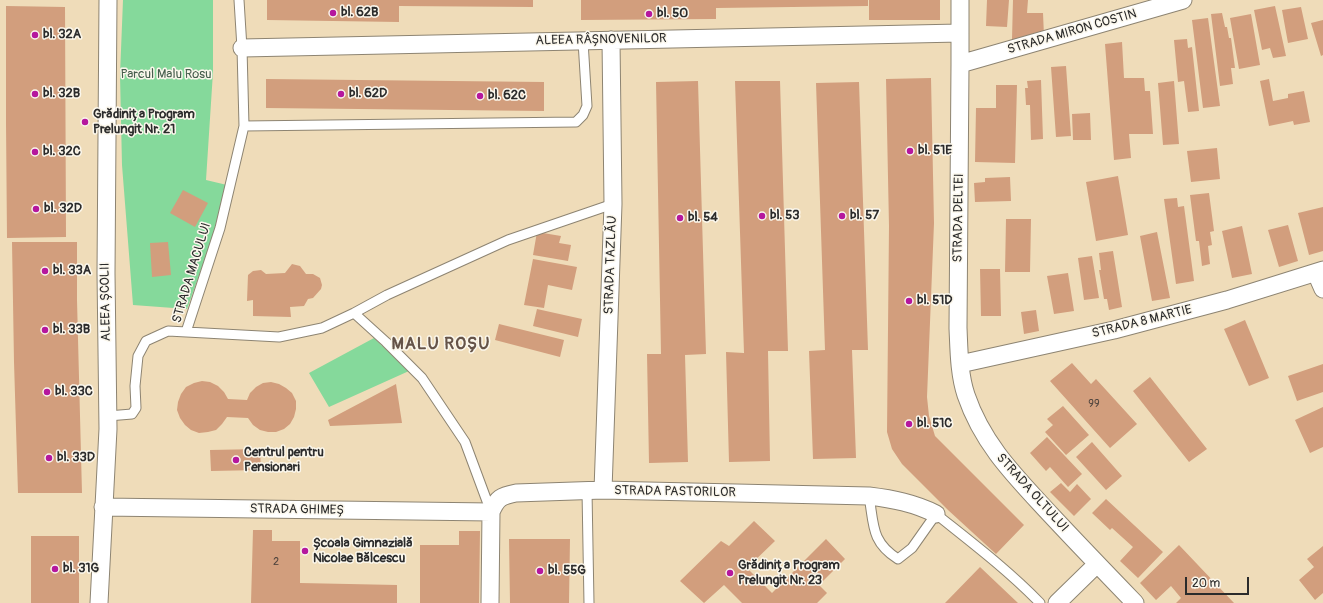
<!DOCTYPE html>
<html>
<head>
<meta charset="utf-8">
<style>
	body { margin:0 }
	#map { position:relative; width:1323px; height:603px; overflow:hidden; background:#efdcb9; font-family:Pangolin,sans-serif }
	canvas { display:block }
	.scale { position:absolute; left:1185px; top:577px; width:64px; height:18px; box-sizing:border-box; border:2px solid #2b2b2b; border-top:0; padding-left:5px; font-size:12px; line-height:14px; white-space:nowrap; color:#2b2b2b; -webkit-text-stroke:3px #fbf7ec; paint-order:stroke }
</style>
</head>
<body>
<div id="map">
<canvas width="1323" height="603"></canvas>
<div class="scale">20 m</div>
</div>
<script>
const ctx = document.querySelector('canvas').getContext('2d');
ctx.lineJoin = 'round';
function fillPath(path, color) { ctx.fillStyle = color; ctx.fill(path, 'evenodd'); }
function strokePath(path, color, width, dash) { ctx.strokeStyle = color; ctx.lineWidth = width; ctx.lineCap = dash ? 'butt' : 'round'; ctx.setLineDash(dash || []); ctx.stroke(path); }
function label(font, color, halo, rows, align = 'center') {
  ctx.font = font + ' Pangolin,sans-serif'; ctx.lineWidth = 3; ctx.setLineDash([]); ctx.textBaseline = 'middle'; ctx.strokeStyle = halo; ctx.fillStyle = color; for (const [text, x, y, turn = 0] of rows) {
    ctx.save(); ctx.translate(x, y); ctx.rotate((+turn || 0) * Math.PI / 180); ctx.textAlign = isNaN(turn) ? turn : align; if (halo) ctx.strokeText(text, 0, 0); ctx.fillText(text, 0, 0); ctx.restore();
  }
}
fillPath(new Path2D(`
	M123,0H213V72L206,180L227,185L216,228L187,309L133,305L122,165L120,75Z
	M374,338L409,371L329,407L309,373Z`), '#85d99b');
fillPath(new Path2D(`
	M267,0H533V7L399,6V22L267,20Z
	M581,0H868V6L716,8V19L581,20Z
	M869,0H940V20H869Z
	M987,0H1009L1007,27L986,26Z
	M1013,0H1028L1027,13H1043L1044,36L1027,39H1012Z
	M6,6L65,7L66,237L7,238L6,123Z
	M1275,6L1286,56L1273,58L1270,48L1262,50L1254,10Z
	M1301,7L1308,39L1288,43L1282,10Z
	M1222,13L1225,27H1227L1229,38H1231L1235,68H1231L1233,84L1220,86L1211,14Z
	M1251,14L1260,65L1239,69L1230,18Z
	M1208,18L1220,106L1203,108L1192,20Z
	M1323,20V55L1321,56L1311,23Z
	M1187,39L1188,48L1192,47L1199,111L1188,112L1184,81L1178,82L1174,40Z
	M1122,42L1124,78H1144L1145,91H1150L1153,134H1129L1131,158L1114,160L1105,44Z
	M1066,66L1071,136L1056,137L1051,67Z
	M931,78L934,223L927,397L929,416L935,436L1024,525L996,554L948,510L902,464L892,449L887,432L889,226L886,79Z
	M266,79L544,82V111L266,108Z
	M1269,79L1273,101L1288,98V94L1304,91L1310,122L1294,125L1293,121L1269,126L1260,81Z
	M1041,80L1043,139L1031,140L1030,105H1026L1025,88H1028L1027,81Z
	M698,81L706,354L685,355L688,462L649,463L647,354H661L656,82Z
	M735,81H780L788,351H768L770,461L729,462L726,352L744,353Z
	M1174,81L1179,144L1163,145L1158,83Z
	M859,82L868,350H852L856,458L813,459L809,351L825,350L816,83Z
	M996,85H1017L1015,163L975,162L976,108H996Z
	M1090,113L1091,140H1073L1072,114Z
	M1217,148L1220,179L1191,182L1187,151Z
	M1118,176L1128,235L1096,241L1086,182Z
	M1010,177L1011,201L975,202L974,183L985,182V178Z
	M183,190L208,203L195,227L170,213Z
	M1209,193L1214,231L1210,232L1212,245L1208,246L1210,264L1202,266L1199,241H1196L1190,195Z
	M1177,198L1178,207L1184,206L1194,281L1176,284L1164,199Z
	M1323,207V251L1309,255L1298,213Z
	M1006,219H1031L1030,272H1005Z
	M1288,225L1298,261L1279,267L1268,230Z
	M1242,226L1252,274L1232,278L1222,231Z
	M537,232L561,236L559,243L571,245L568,261L533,255Z
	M1157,232L1170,298L1152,301L1140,236Z
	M12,242H77V300L82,493H18L14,362Z
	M168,242L171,275L152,277L150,243Z
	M1113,251L1122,307L1109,310L1107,299H1104L1099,270H1101L1099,253Z
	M1092,256L1099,298L1084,300L1078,258Z
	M533,259L577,267L572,290L548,285L544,308L524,305Z
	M292,264L300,266L306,274H313L320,278L322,285L321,289L313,298L308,299L304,306L290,307L291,317L253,316V300L247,301L248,275L253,271L261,270L266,274L285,273Z
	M980,269H1000L1001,316H981Z
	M1068,273L1074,311L1054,314L1047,276Z
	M537,309L582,319L578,337L533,326Z
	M1036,310L1039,331L1024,334L1021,312Z
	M1245,320L1269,378L1249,386L1224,329Z
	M499,324L564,340L560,357L495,340Z
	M1072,363L1091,384L1096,379L1137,424L1110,448L1050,381Z
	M1323,364V392L1297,401L1288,376Z
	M1150,377L1207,449L1189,462L1133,391Z
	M202,381L210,382L218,386L224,392L228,399L247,400L250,393L256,387L263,383L271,382L279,384L286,388L292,393L296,401V409L294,417L290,424L284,429L276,432H268L260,430L253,425L248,418L227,417L222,424L216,430L208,432L199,433L191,430L185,425L180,418L177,410L178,402L181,394L186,387L194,383Z
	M396,384L402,423L330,426L328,420Z
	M1063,406L1089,435L1066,455L1045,432L1053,425L1047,419Z
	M1323,407V447L1310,453L1295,420Z
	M1047,437L1082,474L1068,487L1050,467L1046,471L1030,453Z
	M1092,442L1122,476L1106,490L1076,457Z
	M260,449L261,470L211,471L210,450Z
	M1061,483L1070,492L1077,484L1091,499L1074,516L1050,492Z
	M1106,499L1163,552L1138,578L1120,561L1133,547L1112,528L1110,530L1092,513Z
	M754,521L775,541L747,568L772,593L826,539L845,559L819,585L827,593L817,603H742L724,585L704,603L680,581L721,541L729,546Z
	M253,530H272V541H300V583L397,585V603H251Z
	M459,531H480L479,603H420V545H459Z
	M31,536H79V603H31Z
	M509,539H570L569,603H510Z
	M1179,545L1234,603H1176L1181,598L1171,586L1156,600L1140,583Z
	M1323,546V593L1315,600L1299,580L1314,567L1307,559Z
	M980,567L1018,603H945Z`), '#d29e7d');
const lane = new Path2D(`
	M244,126L576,122L583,115L587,106L583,41
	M354,313L387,295L508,240L613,204
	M186,332L220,228L244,126L242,48L239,0
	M108,416L132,414L136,408L135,386L138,356L146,341L168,331L279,337L322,328L354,313L386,342L422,378L465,442L491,512
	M587,491L589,603
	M869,496C874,525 871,542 898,559L912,548L936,514C971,542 1008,570 1040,603`);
const street = new Path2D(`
	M960,0V64L958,328C959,350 959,374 966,395C983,445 1016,477 1051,515C1079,545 1107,574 1135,603
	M242,48L960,33
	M960,64L1183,0
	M1316,273L1323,289
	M960,364L1114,330L1227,300L1323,270
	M603,490L613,204L611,40
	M103,507L491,512
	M99,603L108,429L106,273L108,0
	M490,603L491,512C497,498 501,496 516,493L603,490L869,496C893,499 914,503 936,514
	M1057,603L1097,564`);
strokePath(lane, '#8d8472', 11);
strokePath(street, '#8d8472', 19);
strokePath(lane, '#fff', 9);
strokePath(street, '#fff', 17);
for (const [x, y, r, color] of [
	[333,13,4,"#b5179e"],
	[649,14,4,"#b5179e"],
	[35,35,4,"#b5179e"],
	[35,94,4,"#b5179e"],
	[341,94,4,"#b5179e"],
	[480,96,4,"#b5179e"],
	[85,122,4,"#b5179e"],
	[910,151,4,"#b5179e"],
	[35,152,4,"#b5179e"],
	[36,209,4,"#b5179e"],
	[762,216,4,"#b5179e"],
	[842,216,4,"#b5179e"],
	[680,218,4,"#b5179e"],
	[45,271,4,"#b5179e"],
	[909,301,4,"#b5179e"],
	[45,330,4,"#b5179e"],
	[47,392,4,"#b5179e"],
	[909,424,4,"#b5179e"],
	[49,458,4,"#b5179e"],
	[236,460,4,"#b5179e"],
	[305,551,4,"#b5179e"],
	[55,569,4,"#b5179e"],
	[540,571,4,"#b5179e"],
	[730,573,4,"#b5179e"]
]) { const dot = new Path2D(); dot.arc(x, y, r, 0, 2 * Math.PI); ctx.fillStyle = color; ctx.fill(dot); strokePath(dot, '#fbf7ec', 1.5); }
label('11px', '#554840', null, [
	["99",1094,404],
	["2",276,562]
]);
label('bold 13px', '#2b2b2b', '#fbf7ec', [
	["bl. 62B",341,13],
	["bl. 50",657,14],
	["bl. 32A",43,35],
	["bl. 32B",43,94],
	["bl. 62D",349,94],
	["bl. 62C",488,96],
	["Grădinița Program",93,115],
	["Prelungit Nr. 21",93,130],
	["bl. 51E",918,151],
	["bl. 32C",43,152],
	["bl. 32D",44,209],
	["bl. 53",770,216],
	["bl. 57",850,216],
	["bl. 54",688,218],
	["bl. 33A",53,271],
	["bl. 51D",917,301],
	["bl. 33B",53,330],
	["bl. 33C",55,392],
	["bl. 51C",917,424],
	["Centrul pentru",244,453],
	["Pensionari",244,468],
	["bl. 33D",57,458],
	["Școala Gimnazială",313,544],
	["Nicolae Bălcescu",313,559],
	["Grădinița Program",738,566],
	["Prelungit Nr. 23",738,581],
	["bl. 31G",63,569],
	["bl. 55G",548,571]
], 'left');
label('13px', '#2b2b2b', '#fbf7ec', [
	["STRADA MIRON COSTIN",1072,32,-16],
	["ALEEA RÂȘNOVENILOR",601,40,-1],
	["STRADA DELTEI",959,218,-89],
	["STRADA TAZLĂU",611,265,-88],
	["STRADA MACULUI",192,273,-73],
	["ALEEA ȘCOLII",106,302,-91],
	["STRADA 8 MARTIE",1142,322,-14],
	["STRADA PASTORILOR",675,492,1],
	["STRADA OLTULUI",1032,493,48],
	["STRADA GHIMEȘ",297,510,1]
]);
label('13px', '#465f4d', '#fbf7ec', [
	["Parcul Malu Rosu",166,75]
]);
ctx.letterSpacing = '1px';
label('bold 17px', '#655348', '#fbf7ec', [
	["MALU ROȘU",441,345]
]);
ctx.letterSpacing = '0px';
</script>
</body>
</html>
